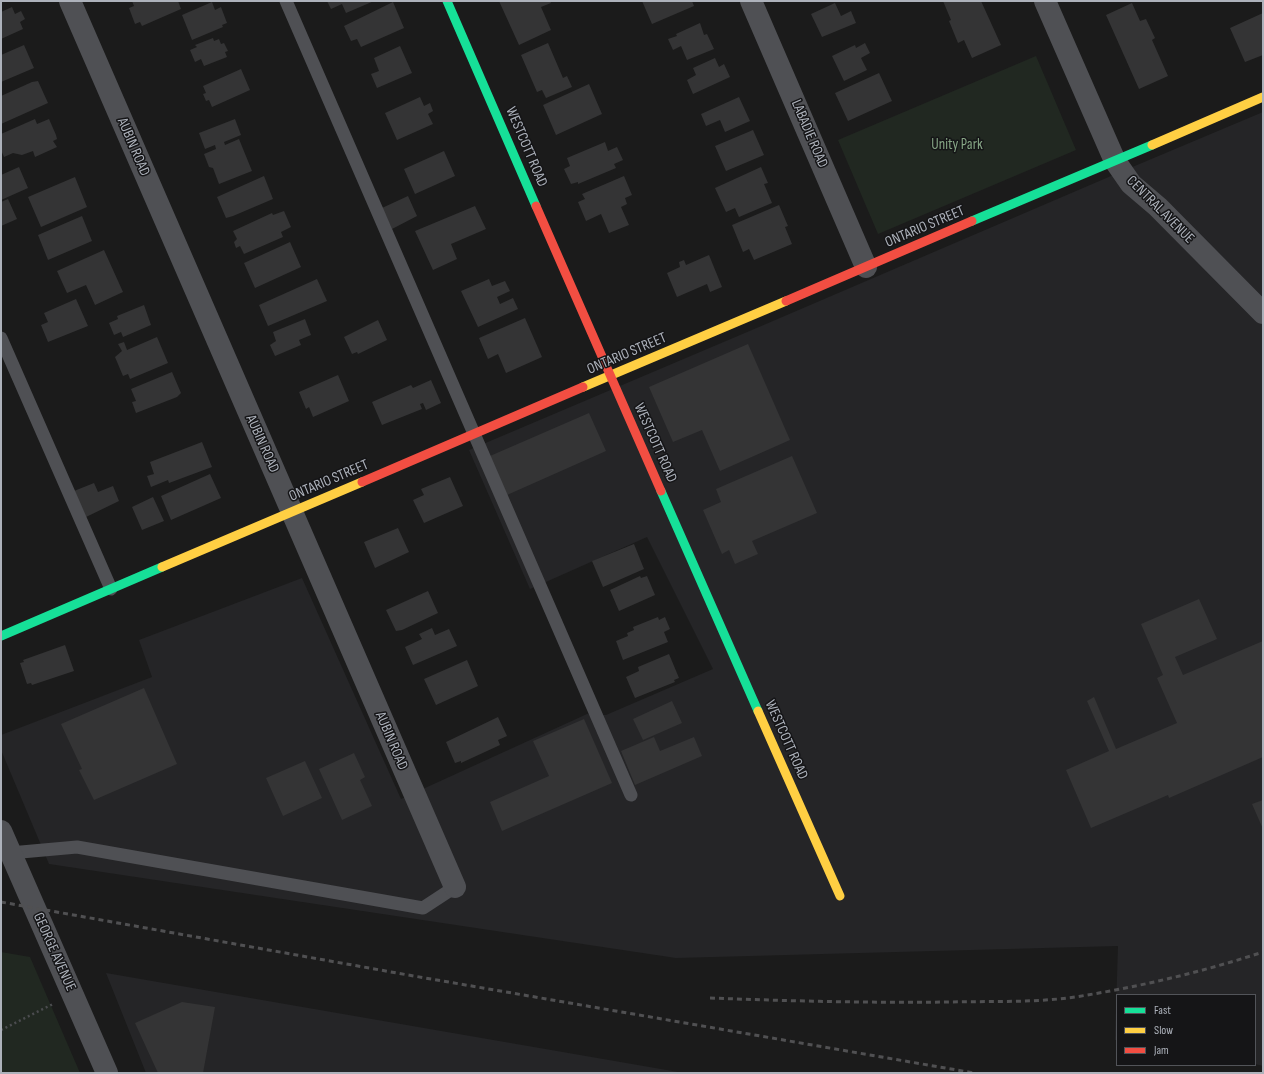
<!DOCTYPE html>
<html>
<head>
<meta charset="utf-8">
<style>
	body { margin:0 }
	#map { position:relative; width:1264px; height:1074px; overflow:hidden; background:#1b1b1b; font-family:"Sofia Sans Condensed",sans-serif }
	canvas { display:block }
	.frame { position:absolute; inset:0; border:2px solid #adb2bb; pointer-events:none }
	.legend { position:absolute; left:1116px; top:994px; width:140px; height:72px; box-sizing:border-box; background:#151517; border:1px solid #525459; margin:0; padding:5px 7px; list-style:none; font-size:12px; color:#adb2bb }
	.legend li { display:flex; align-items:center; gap:8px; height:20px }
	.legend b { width:20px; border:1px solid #525459 }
</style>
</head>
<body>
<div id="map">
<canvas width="1264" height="1074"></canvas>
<div class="frame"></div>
<ul class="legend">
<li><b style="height:5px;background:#16e098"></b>Fast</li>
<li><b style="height:5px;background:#ffcf43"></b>Slow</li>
<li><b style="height:5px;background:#f24e42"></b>Jam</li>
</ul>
</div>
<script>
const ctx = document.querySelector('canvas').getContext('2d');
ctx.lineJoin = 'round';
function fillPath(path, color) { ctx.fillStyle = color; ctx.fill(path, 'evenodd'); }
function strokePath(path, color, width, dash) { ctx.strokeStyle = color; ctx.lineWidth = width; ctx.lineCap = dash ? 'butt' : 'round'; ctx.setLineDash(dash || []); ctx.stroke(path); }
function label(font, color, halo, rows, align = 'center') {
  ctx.font = font + ' "Sofia Sans Condensed",sans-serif'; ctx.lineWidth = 3; ctx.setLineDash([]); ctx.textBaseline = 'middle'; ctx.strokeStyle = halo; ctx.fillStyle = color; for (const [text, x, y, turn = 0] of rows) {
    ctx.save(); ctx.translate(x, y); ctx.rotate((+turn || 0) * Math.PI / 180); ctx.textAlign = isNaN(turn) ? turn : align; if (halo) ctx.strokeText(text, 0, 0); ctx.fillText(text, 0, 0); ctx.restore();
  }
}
fillPath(new Path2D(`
	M1263,112V1066L1255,1064V995H1117V1040H1115L1118,946L676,958L49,864L1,750V735L152,677L139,640L302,578L401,799L587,714L606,715L713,669L647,537L530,589L469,450L759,327L1111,176Z
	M106,973L684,1073H146Z`), '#252527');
fillPath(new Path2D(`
	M1036,56L1076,150L878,234L838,140Z
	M1,952L30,957L80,1073H1Z`), '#212821');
fillPath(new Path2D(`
	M132,1H178L181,9L142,26L140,22L135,24L129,8L134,6Z
	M327,1H374L346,13L342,4L331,9Z
	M499,1H550L551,3L541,7L551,30L519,45Z
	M642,1H692L694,6L652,24Z
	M943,1H981L1001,45L972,58L964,40L958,43L949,21L951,20Z
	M212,2L215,10L221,7L227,23L222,25L223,27L192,40L182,15Z
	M393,2L404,28L361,47L357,39L351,41L344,26Z
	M835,3L841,16L851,11L856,23L822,37L811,14Z
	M1132,3L1140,21L1146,19L1155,38L1152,40L1168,76L1139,89L1106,15Z
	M12,7L15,14L21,11L25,19L20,22L23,29L1,39V12Z
	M1263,13V55L1245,62L1230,28Z
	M700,23L704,35L707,34L714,49L687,60L681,46L673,50L668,39L677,36L676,34Z
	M213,38L214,41L219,39L221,44L224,43L228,51L225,52L227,57L204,66L201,59L195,62L190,50L197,47L195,45Z
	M548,43L563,78L567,76L572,87L546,98L542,90L537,92L521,55Z
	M865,43L870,53L861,58L867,70L844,81L832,56L855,45L856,48Z
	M24,45L34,68L1,82V55Z
	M400,46L412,73L377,88L371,74L379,71L374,58Z
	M715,58L719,67L724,64L730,77L693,94L687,80L696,75L693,68Z
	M241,69L250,90L212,107L209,100L206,101L203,94L206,93L203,86Z
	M879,73L892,101L848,121L835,93Z
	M38,81L48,103L1,124V96L32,82Z
	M589,84L602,114L556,135L543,105Z
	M420,97L424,106L430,103L433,111L428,114L433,124L397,140L385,113Z
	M739,97L750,121L725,132L720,120L706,126L701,114Z
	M35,119L37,124L49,119L56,135L57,139L53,141L57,147L35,157L33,151L22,155L13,153L4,157L1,150V134Z
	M235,119L241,135L224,142L225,145L239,139L252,171L219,184L213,168L209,167L204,154L216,149L215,145L205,149L199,133Z
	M753,130L764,155L726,171L715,146Z
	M605,142L608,151L617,147L623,160L614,164L616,168L578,184V182L571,184L564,169L570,166L567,158Z
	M444,151L455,176L415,194L404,169Z
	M19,167L28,188L1,200V175Z
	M761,167L768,183L764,184L772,203L739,217L735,208L726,212L715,188Z
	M264,176L273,199L233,216L226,218L217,197Z
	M624,176L632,195L625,198L627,204L621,207L629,225L609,233L601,214L586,221L578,202L585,199L582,194Z
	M75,177L87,207L41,227L28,197Z
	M408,196L417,216L392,229L382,208Z
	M8,199L17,219L1,226V202Z
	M779,205L788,226L785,227L792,244L754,260L749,249L743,252L732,225Z
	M475,206L486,229L451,244L457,259L433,270L415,231Z
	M284,211L291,227L281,232L283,237L244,254L240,246L236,248L234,242L237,239L233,231L272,213L273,215Z
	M82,216L92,241L48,260L38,235Z
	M290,242L301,267L255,288L244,263Z
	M104,250L123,292L95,305L86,285L67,293L57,271Z
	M709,255L722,287L710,292L707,284L677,297L667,273L680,267L679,262L684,260L686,265Z
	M317,279L327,301L268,326L259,305Z
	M489,279L492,286L505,281L510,291L497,297L500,304L513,298L518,309L478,327L461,291Z
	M76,299L88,326L48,342L41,325L48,322L44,313Z
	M144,305L151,325L123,337L121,332L114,335L109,323L118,319L117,316Z
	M525,318L542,357L506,373L498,354L488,359L479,338Z
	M305,319L311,335L299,340L301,345L275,356L270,345L276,341L273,332Z
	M378,320L387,340L358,354L357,352L352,354L344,337Z
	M157,337L168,363L130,379L128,374L123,376L115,357L122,351L118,344L124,342L127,350Z
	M748,344L790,440L720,471L702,430L673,442L649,387Z
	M172,372L181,393L177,397L136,413L132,402L136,401L131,389Z
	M338,375L349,401L313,417L309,407L306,409L299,392Z
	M431,380L441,403L426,410L423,403L420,404L422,409L382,425L372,402L411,385L413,388Z
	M589,413L606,451L507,495L490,456Z
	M202,442L212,467L169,483L168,480L151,487L147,476L154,474L150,462Z
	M792,456L817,513L752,541L758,554L735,564L729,550L722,554L703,510L721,502L716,489Z
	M210,474L221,498L171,520L161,496Z
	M450,477L463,506L424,523L413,500L424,495L421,489Z
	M94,483L98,492L113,486L119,501L86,517L74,491Z
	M153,497L164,521L142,530L132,507Z
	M398,528L409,552L375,568L364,542Z
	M634,544L644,569L603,587L592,561Z
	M640,576L641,578L647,576L655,595L619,611L610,590Z
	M428,591L438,613L402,630L396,631L386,610Z
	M1199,599L1217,639L1175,657L1183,675L1263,641V757L1169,798L1168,795L1091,828L1066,770L1109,751L1087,701L1094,697L1116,749L1177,723L1157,678L1163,675L1141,624Z
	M658,617L659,620L665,617L670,629L664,632L668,642L623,660L616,641L628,636L627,633L634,630L633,627Z
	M432,628L435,635L449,629L457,646L413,665L405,647L422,639L419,634Z
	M65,645L74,671L32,685L31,683L27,684L20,663L24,662L23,660Z
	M669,654L679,678L674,680L675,682L635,698L626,677L639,671L638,667Z
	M467,660L478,686L436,705L424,679Z
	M144,688L177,764L94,800L79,770L82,769L61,724Z
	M672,701L682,723L643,740L633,719Z
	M498,717L507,736L498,740L500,745L461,763V761L455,763L446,742Z
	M584,719L612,783L502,831L490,802L549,776L533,741Z
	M654,737L660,751L694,737L702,756L635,785L621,751Z
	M354,753L365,777L360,780L372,806L342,820L319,769Z
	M305,761L322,798L283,816L266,778Z
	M1263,800V829L1252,804Z
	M182,1002L215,1007L203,1073H158L135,1023Z`), '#343435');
strokePath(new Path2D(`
	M1,1030L53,1004`), '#4b4c4f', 2.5, [2, 3]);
strokePath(new Path2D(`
	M286,1L631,795
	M1,338L111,589
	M10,853L77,847L423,908L455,887`), '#4f5054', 13);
strokePath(new Path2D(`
	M70,1L455,887
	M751,1L866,267
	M1045,1L1115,161L1131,184L1158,207L1263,313
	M1,831L107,1073`), '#4f5054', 22);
strokePath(new Path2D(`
	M447,1L536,206
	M972,221L1152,145
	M661,491L758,711
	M1,636L162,567`), '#16e098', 9);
strokePath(new Path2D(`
	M1152,145L1263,97
	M583,387L786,301
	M162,567L362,482
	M758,711L840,896`), '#ffcf43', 9);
strokePath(new Path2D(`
	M536,206L661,491
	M786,301L972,221
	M362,482L583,387`), '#f24e42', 9);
strokePath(new Path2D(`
	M1,902L408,975L974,1073
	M710,998C789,1001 869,1003 948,1002C990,1001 1033,1003 1075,997C1139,987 1202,972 1263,952`), '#505052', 3, [5, 4]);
label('15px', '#adb2bb', '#151517', [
	["LABADIE ROAD",809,134,67],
	["AUBIN ROAD",133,147,67],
	["WESTCOTT ROAD",526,147,67],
	["CENTRAL AVENUE",1160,210,45],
	["ONTARIO STREET",925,227,-23],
	["ONTARIO STREET",627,354,-23],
	["WESTCOTT ROAD",655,443,66],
	["AUBIN ROAD",262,444,66],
	["ONTARIO STREET",329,481,-23],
	["WESTCOTT ROAD",786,740,66],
	["AUBIN ROAD",391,741,67],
	["GEORGE AVENUE",54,952,66]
]);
label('15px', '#86a585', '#151517', [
	["Unity Park",957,145]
]);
</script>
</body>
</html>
